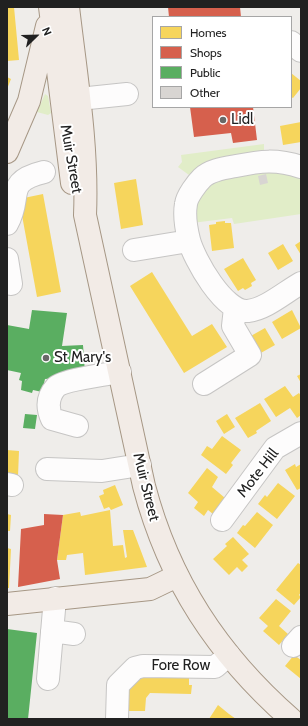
<!DOCTYPE html>
<html>
<head>
<meta charset="utf-8">
<style>
	body { margin:0 }
	#map { position:relative; width:308px; height:726px; overflow:hidden; background:#efedea; font-family:Cabin,sans-serif }
	canvas { display:block }
	.frame { position:absolute; inset:0; border:8px solid #212121; pointer-events:none }
	.legend { position:absolute; left:152px; top:16px; width:140px; height:92px; box-sizing:border-box; background:#fff; border:1px solid #a6a6a6; margin:0; padding:5px 7px; list-style:none; font-size:12px; color:#212121 }
	.legend li { display:flex; align-items:center; gap:8px; height:20px }
	.legend b { width:20px; border:1px solid #a6a6a6 }
	.north { position:absolute; left:16px; top:16px; width:40px; height:40px; -webkit-text-stroke:3px #fff; paint-order:stroke; rotate:67deg; font-size:11px; font-weight:700; line-height:16px; text-align:center; color:#212121 }
	.north::after { content:''; display:block; margin:auto; width:14px; height:18px; background:#212121; clip-path:polygon(50% 0,100% 100%,50% 72%,0 100%) }
</style>
</head>
<body>
<div id="map">
<canvas width="308" height="726"></canvas>
<div class="frame"></div>
<ul class="legend">
<li><b style="height:11px;background:#f6d55c"></b>Homes</li>
<li><b style="height:11px;background:#d6604d"></b>Shops</li>
<li><b style="height:11px;background:#5aae61"></b>Public</li>
<li><b style="height:11px;background:#d8d5d2"></b>Other</li>
</ul>
<div class="north">N</div>
</div>
<script>
const ctx = document.querySelector('canvas').getContext('2d');
ctx.lineJoin = 'round';
function fillPath(path, color) { ctx.fillStyle = color; ctx.fill(path, 'evenodd'); }
function strokePath(path, color, width, dash) { ctx.strokeStyle = color; ctx.lineWidth = width; ctx.lineCap = dash ? 'butt' : 'round'; ctx.setLineDash(dash || []); ctx.stroke(path); }
function label(font, color, halo, rows, align = 'center') {
  ctx.font = font + ' Cabin,sans-serif'; ctx.lineWidth = 4; ctx.setLineDash([]); ctx.textBaseline = 'middle'; ctx.strokeStyle = halo; ctx.fillStyle = color; for (const [text, x, y, turn = 0] of rows) {
    ctx.save(); ctx.translate(x, y); ctx.rotate((+turn || 0) * Math.PI / 180); ctx.textAlign = isNaN(turn) ? turn : align; if (halo) ctx.strokeText(text, 0, 0); ctx.fillText(text, 0, 0); ctx.restore();
  }
}
fillPath(new Path2D(`
	M45,94L48,96L51,113L48,115L37,112Z
	M264,144V151C239,155 208,155 189,175L178,167L182,162L181,155Z
	M269,172L286,174L301,179V214L234,224L232,218L192,223L196,199L215,178Z`), '#e1edc8');
fillPath(new Path2D(`
	M7,7H14L19,60L7,61Z
	M291,73L301,81V88L293,98L291,97Z
	M7,77L11,79L7,89Z
	M301,122V142L283,145L280,126Z
	M136,179L143,225L121,229L114,183Z
	M43,194L61,292L37,297L19,199Z
	M225,221V223H231L234,248L212,251L209,225L216,224V222Z
	M301,241V255L295,245Z
	M283,244L293,261L278,270L268,253Z
	M243,258L256,280L251,283L252,286L245,290L243,288L238,291L224,269Z
	M152,272L192,336L212,324L227,347L184,373L130,286Z
	M292,310L301,328L282,339L272,322Z
	M265,328L275,345L259,354L249,337Z
	M301,374V383L297,376Z
	M285,386L293,397L299,393L301,396V415L297,418L290,408L276,417L264,399Z
	M260,403L271,421L256,431L257,433L248,438L235,418Z
	M227,414L235,427L224,434L216,421Z
	M222,436L241,450L231,463L233,465L226,474L201,455L207,446L212,449Z
	M7,450L19,451L18,476H7Z
	M295,464L296,467L301,464V488L297,490L285,470Z
	M207,468L218,477L212,487L225,498L213,514L208,510L204,516L194,508L198,502L188,493Z
	M278,483L295,496L277,519L258,504L265,495L267,497Z
	M115,485L123,505L111,510L109,507L104,509L99,496L104,494L103,490Z
	M110,510L113,546L123,545L125,558L127,557L123,530H133L147,567L85,575L83,553L67,555L66,560H57L63,515L80,512L81,516Z
	M257,512L273,525L255,548L237,533L243,525L245,526Z
	M7,514L11,515L10,531H7Z
	M233,537L249,554L242,560L248,566L242,572L237,567L229,575L213,559L227,546L225,544Z
	M7,548L11,549L9,588H7Z
	M298,563L301,565V592L299,595L301,597L294,605L276,590Z
	M276,599L291,611L279,626L288,634L279,645L263,631L268,626L259,618Z
	M294,655L301,660V679L285,666Z
	M141,675L189,676V685H192L191,694L150,693L146,698L145,711H127V688Z
	M218,705L229,714L236,719H209Z`), '#f6d55c');
fillPath(new Path2D(`
	M168,7H240L241,17H169Z
	M190,107H253L257,140L233,143L231,133L194,137Z
	M44,514L63,515L57,560L60,579L18,587L21,529L44,525Z`), '#d6604d');
fillPath(new Path2D(`
	M32,310L67,313L62,346L83,345L85,372L72,377L45,379L42,392L33,390L32,393L21,390L22,381L19,380L21,373L7,370V325L29,329Z
	M25,414L37,415L35,429L23,428Z
	M7,629L37,633L28,719H7Z`), '#5aae61');
fillPath(new Path2D(`
	M266,174L268,183L260,185L258,176Z`), '#d8d5d2');
const minor = new Path2D(`
	M291,42L301,51
	M79,99L127,94
	M301,167C276,159 261,161 236,166C225,168 210,170 202,178C197,183 187,196 186,204C184,215 186,228 189,240C194,259 224,313 248,311C266,309 285,292 301,283
	M7,224C23,196 3,182 44,172
	M134,250L189,241
	M7,259L11,284
	M204,384L250,355L233,326L235,308
	M77,426L52,419C47,408 47,397 56,387C63,380 108,374 120,372
	M47,469L102,471L140,465
	M7,484L12,485
	M222,520L275,448L301,433
	M52,631L74,634
	M293,646L301,637
	M48,679L55,598
	M117,719L118,685L135,668L143,666L215,667L229,655`);
const major = new Path2D(`
	M50,7L72,183
	M68,7C76,76 88,146 85,215L144,486C169,581 218,655 291,719
	M7,152L29,101L47,26
	M7,604L150,589L177,576`);
strokePath(minor, '#c6c5c4', 24);
strokePath(major, '#a69785', 24);
strokePath(minor, '#fdfcfc', 22);
strokePath(major, '#f2ebe6', 22);
for (const [x, y, r, color] of [
	[223,120,4,"#696867"],
	[46,358,4,"#696867"]
]) { const dot = new Path2D(); dot.arc(x, y, r, 0, 2 * Math.PI); ctx.fillStyle = color; ctx.fill(dot); strokePath(dot, '#fff', 1.5); }
label('15px', '#212121', '#fff', [
	["Lidl",231,120],
	["St Mary's",54,358]
], 'left');
label('15px', '#212121', '#fff', [
	["Muir Street",71,159,80],
	["Mote Hill",258,473,-52],
	["Muir Street",146,487,76],
	["Fore Row",181,666]
]);
</script>
</body>
</html>
